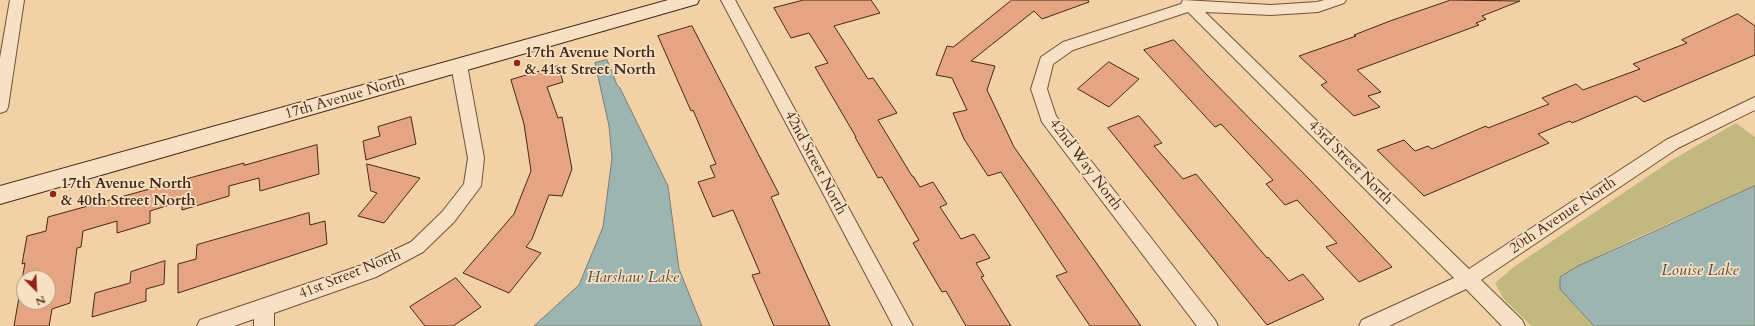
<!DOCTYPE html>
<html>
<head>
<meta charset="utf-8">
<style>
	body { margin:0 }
	#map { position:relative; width:1755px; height:326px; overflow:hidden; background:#f1d1a5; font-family:Cardo,serif }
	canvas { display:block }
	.north { position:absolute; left:16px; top:270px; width:40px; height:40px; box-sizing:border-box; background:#f6e1c4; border:1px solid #b0977f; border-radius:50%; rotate:156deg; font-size:11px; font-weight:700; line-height:16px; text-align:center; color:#472817 }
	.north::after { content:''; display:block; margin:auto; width:14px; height:18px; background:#8f2418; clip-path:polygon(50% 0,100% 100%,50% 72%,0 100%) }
</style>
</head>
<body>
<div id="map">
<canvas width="1755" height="326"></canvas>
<div class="north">N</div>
</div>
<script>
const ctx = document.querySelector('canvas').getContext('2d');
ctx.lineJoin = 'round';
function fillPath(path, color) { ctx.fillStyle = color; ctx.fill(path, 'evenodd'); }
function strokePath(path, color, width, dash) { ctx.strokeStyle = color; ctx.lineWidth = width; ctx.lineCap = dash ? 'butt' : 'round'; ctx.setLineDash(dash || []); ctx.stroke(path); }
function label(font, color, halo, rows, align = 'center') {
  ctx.font = font + ' Cardo,serif'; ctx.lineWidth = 3.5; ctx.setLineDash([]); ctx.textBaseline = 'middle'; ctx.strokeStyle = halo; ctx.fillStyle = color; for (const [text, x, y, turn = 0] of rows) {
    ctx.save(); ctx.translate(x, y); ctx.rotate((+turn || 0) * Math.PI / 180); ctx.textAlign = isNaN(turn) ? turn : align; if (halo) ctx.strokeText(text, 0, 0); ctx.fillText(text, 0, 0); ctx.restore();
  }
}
fillPath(new Path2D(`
	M1736,123L1755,137V186C1690,215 1622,241 1560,277V289L1594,326H1531L1503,298L1495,283L1515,266L1672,160Z`), '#c2b981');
const water = new Path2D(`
	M607,60L617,85L620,88L668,186L679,269L702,326H534L579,285L603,227L612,158L609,126L595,63Z
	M1755,186V326H1594L1560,289V277L1578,266Z`);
fillPath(water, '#9db5b0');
strokePath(water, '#7b7d73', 1);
const building = new Path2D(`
	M804,0H871L880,13L834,26L868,79L873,78L897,113L878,120L912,176H913L920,187L933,182L947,204L940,207L961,239L974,234L990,258L976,263L984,276L981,277L1011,326H966L946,291L942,292L913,243L919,240L882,177L878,178L855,137H856L815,67L828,63L809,33L791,38L774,8Z
	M1012,0H1088L1089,2L1042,19L1034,11L971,61L995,66L987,90L1014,147L1141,326H1090L1056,276L1067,272L1001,172L988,176L964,139L953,113L967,110L952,78L936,75L947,46L953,47Z
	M1451,0L1520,1L1482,16L1486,19L1476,23L1479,25L1357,70L1381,92L1368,96L1380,107L1354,116L1321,85L1327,82L1299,56L1356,36L1354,35L1390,21Z
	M1738,14L1755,26V55L1644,102L1636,96L1572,123L1570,121L1538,134L1549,143L1424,196L1377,150L1404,140L1415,151L1428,146L1432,149L1486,126L1488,128L1549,104L1542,98L1576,84L1583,90L1640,69L1633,64L1687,43L1682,40Z
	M692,26L779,194L771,197L830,326H774L752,275L760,273L733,210L713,217L698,182L715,177L710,166L716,164L693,110L691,111L658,36Z
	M1174,40L1206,74L1310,180L1392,267L1359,282L1326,247L1337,243L1297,200L1285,205L1266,184L1273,180L1221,124L1215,127L1144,50Z
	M1109,62L1139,79L1109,107L1078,89Z
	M558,66L563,82L547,87L558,118L562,117L572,169L562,196L549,195L532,239L526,247L541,253L509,293L463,273L514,214L531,171L524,124L511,80Z
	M1139,116L1162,143L1154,146L1183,179L1196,174L1267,258L1268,257L1289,281L1303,274L1324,299L1267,325L1108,128Z
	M411,117L416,144L366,160L363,141L380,136L378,127Z
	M317,145L319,174L260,191L259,178L229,186V196L182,210V201L150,211V223L117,233V221L83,231L81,247L77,248L70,303L52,309L49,326H14L25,263L22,264L27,236L46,231L48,217L244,163V165ZM24,278H48V302H24Z
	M367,164L420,178L384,223L358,216L377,193L371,191Z
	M309,213L310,225L325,221L327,244L178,293V264L196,259L197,245Z
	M165,261L164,284L146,289V301L92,317L95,293L130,283L131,272Z
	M456,278L481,307L453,326H425L410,307Z`);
fillPath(building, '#e5a582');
strokePath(building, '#472817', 1);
const street = new Path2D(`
	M10,0H24L8,107L6,111L0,113V58Z
	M721,0H735L913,326H893Z
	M1183,0L1271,5L1317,2L1324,0H1346L1344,3L1318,12L1271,15L1205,12L1469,269L1666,140L1755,97V110L1678,148L1481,280L1522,320L1525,326H1502L1466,289L1389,326H1359L1362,320L1454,278L1188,12L1073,50L1053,64L1047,89L1056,116L1215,320L1218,326H1197L1042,122L1031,89L1041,57L1063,42L1181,4Z
	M459,60L464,61L467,65L484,158L481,186L454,222L423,252L376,277L274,313V326H254V319L234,326H197L200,320L362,265L411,242L442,212L464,184L468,158L451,65L454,61Z`);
const secondary = new Path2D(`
	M668,0H699L697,4L0,204V186Z`);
strokePath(street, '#72523a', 2);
strokePath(secondary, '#472817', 2);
fillPath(street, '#f6e1c4');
fillPath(secondary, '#f6e1c4');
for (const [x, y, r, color] of [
	[517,63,4,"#8f2418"],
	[53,194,4,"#8f2418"]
]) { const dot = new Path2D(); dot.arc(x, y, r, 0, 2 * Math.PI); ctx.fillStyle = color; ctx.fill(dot); strokePath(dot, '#f6e1c4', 1.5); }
label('bold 15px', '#472817', '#f6e1c4', [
	["17th Avenue North",525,54],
	["& 41st Street North",525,71],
	["17th Avenue North",61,185],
	["& 40th Street North",61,202]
], 'left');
label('15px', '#472817', '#f6e1c4', [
	["17th Avenue North",345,98,-16],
	["42nd Street North",815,163,62],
	["43rd Street North",1350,163,45],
	["42nd Way North",1085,165,53],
	["20th Avenue North",1563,216,-34],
	["41st Street North",350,275,-22]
]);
label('italic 16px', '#5c4b3d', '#f6e1c4', [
	["Louise Lake",1700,271],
	["Harshaw Lake",633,278]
]);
</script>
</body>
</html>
